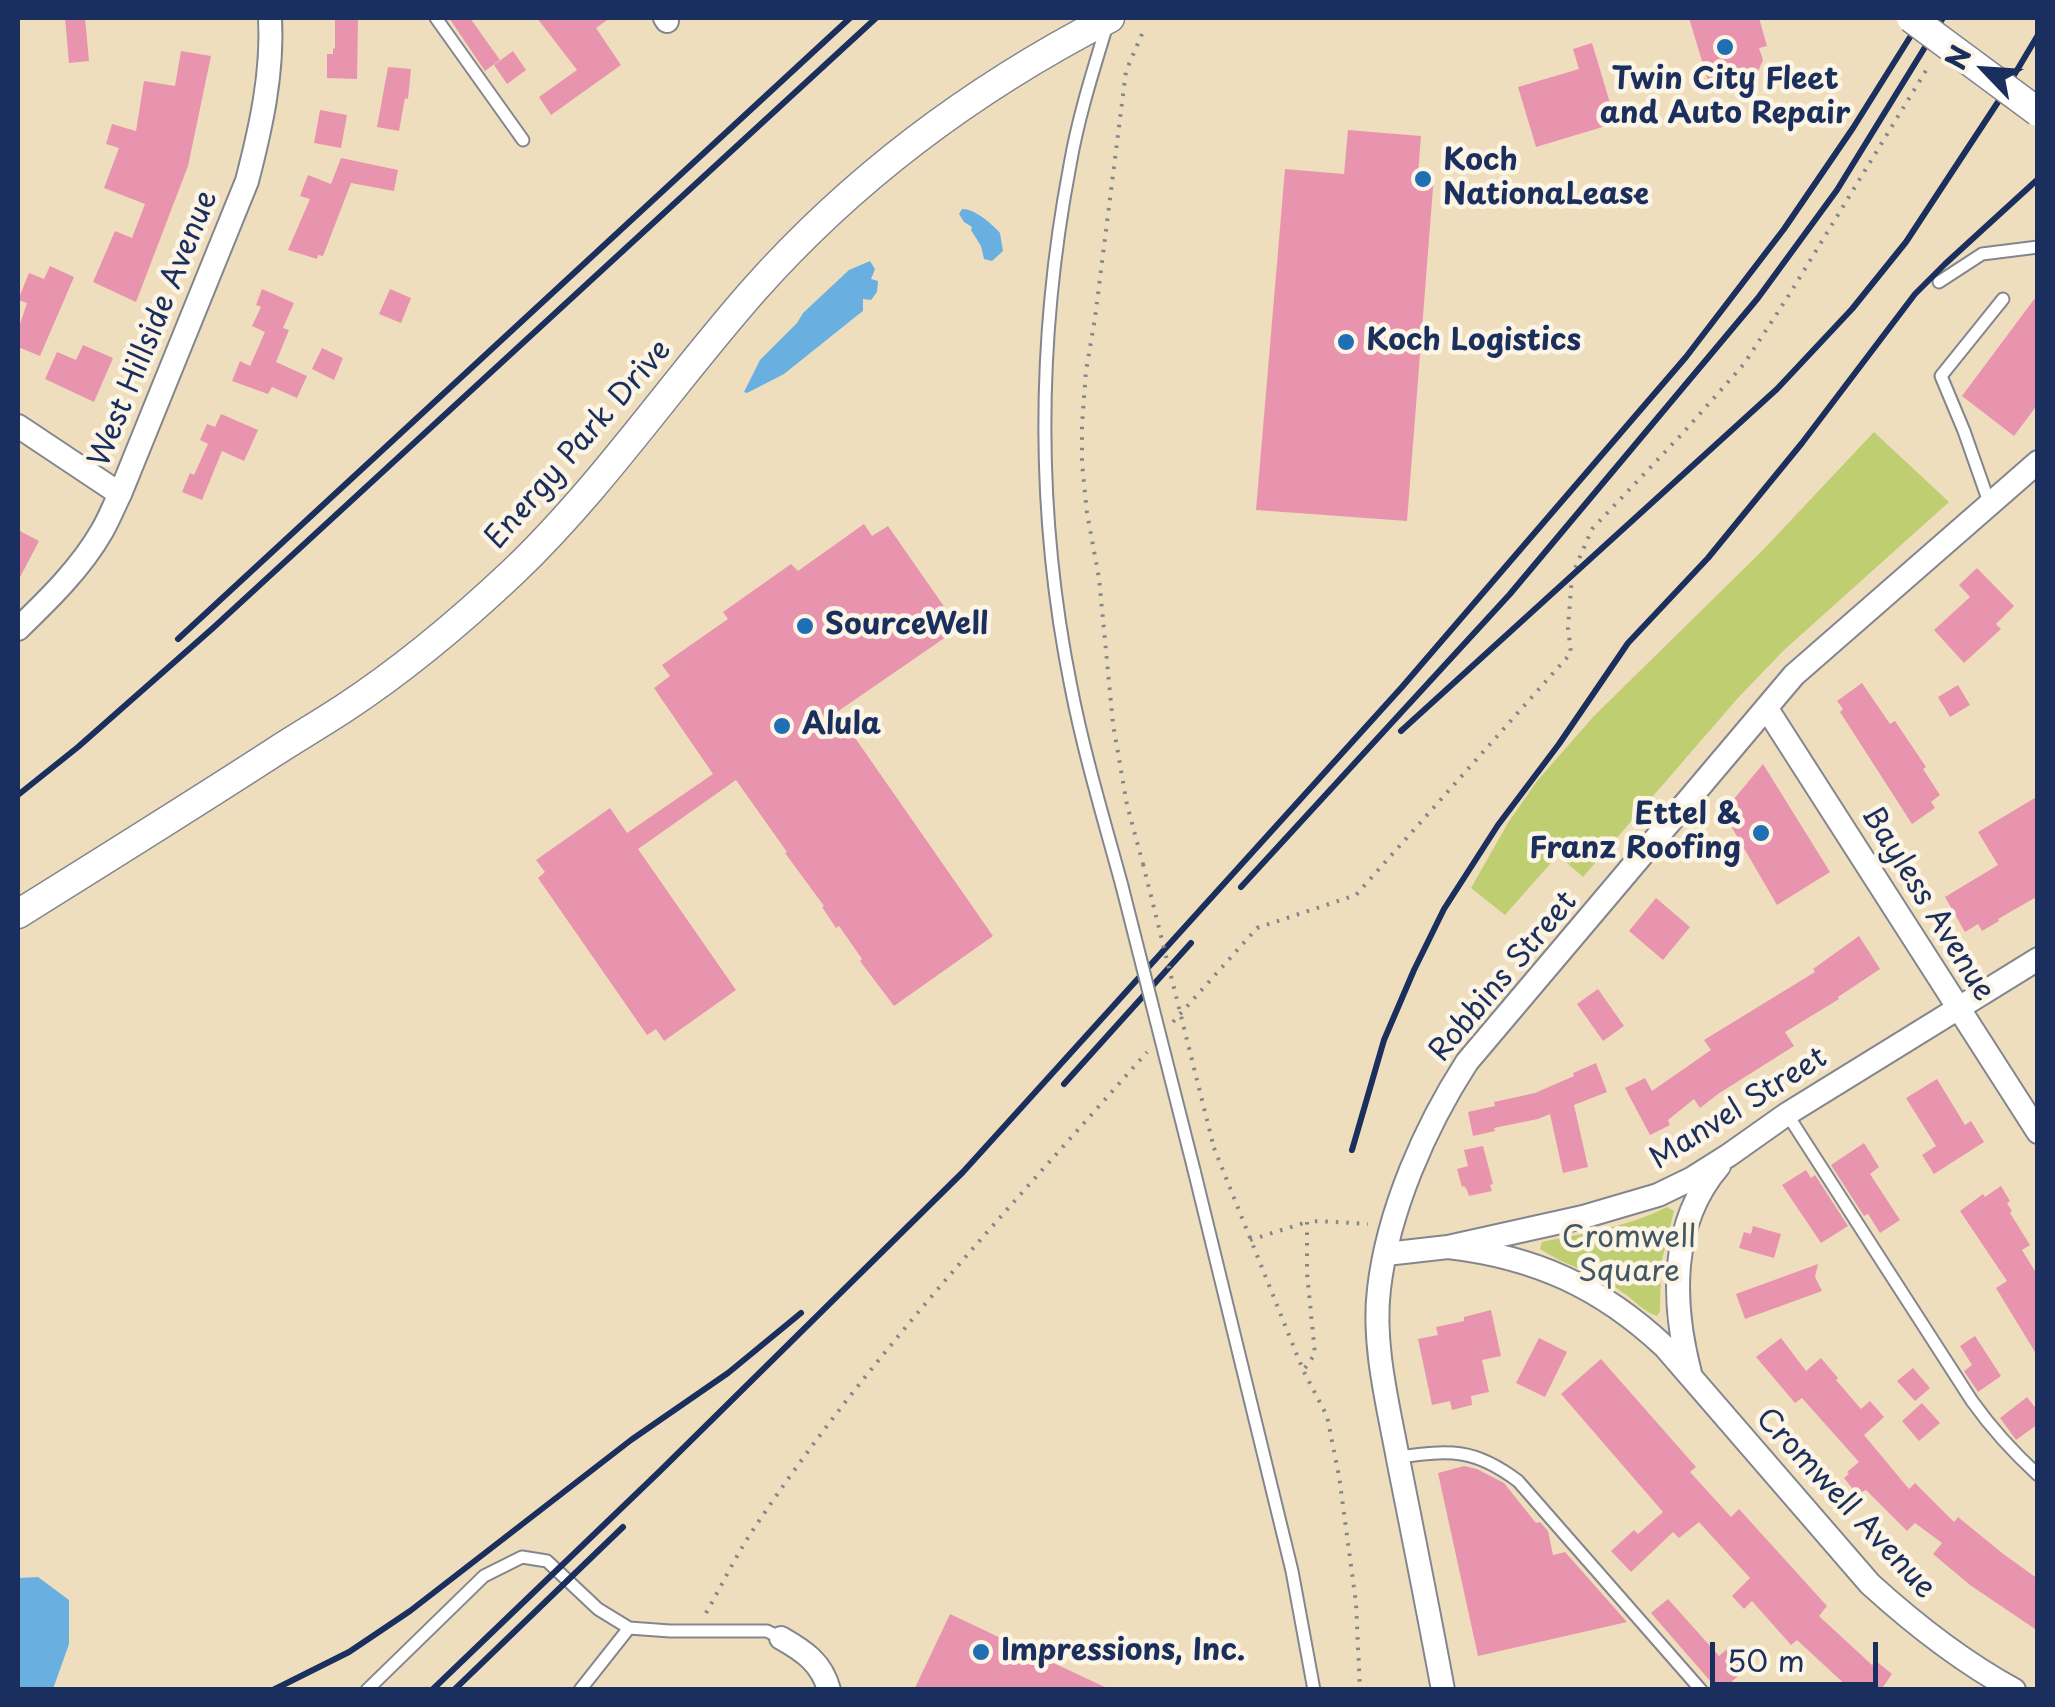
<!DOCTYPE html>
<html>
<head>
<meta charset="utf-8">
<style>
	body { margin:0 }
	#map { position:relative; width:2055px; height:1707px; overflow:hidden; background:#eedebd; font-family:"Playpen Sans",sans-serif }
	canvas { display:block }
	.frame { position:absolute; inset:0; border:20px solid #1b2f5e; pointer-events:none }
	.north { position:absolute; left:1935px; top:20px; width:100px; height:100px; -webkit-text-stroke:8px #fcf5e5; paint-order:stroke; rotate:295deg; font-size:28px; font-weight:700; line-height:40px; text-align:center; color:#1b2f5e }
	.north::after { content:''; display:block; margin:auto; width:35px; height:45px; background:#1b2f5e; clip-path:polygon(50% 0,100% 100%,50% 72%,0 100%) }
	.scale { position:absolute; left:1710px; top:1642px; width:168px; height:45px; box-sizing:border-box; border:5px solid #1b2f5e; border-top:0; padding-left:12px; font-size:30px; line-height:35px; white-space:nowrap; color:#1b2f5e; -webkit-text-stroke:8px #fcf5e5; paint-order:stroke }
</style>
</head>
<body>
<div id="map">
<canvas width="2055" height="1707"></canvas>
<div class="frame"></div>
<div class="north">N</div>
<div class="scale">50 m</div>
</div>
<script>
const ctx = document.querySelector('canvas').getContext('2d');
ctx.lineJoin = 'round';
function fillPath(path, color) { ctx.fillStyle = color; ctx.fill(path, 'evenodd'); }
function strokePath(path, color, width, dash) { ctx.strokeStyle = color; ctx.lineWidth = width; ctx.lineCap = dash ? 'butt' : 'round'; ctx.setLineDash(dash || []); ctx.stroke(path); }
function label(font, color, halo, rows, align = 'center') {
  ctx.font = font + ' "Playpen Sans",sans-serif'; ctx.lineWidth = 9; ctx.setLineDash([]); ctx.textBaseline = 'middle'; ctx.strokeStyle = halo; ctx.fillStyle = color; for (const [text, x, y, turn = 0] of rows) {
    ctx.save(); ctx.translate(x, y); ctx.rotate((+turn || 0) * Math.PI / 180); ctx.textAlign = isNaN(turn) ? turn : align; if (halo) ctx.strokeText(text, 0, 0); ctx.fillText(text, 0, 0); ctx.restore();
  }
}
fillPath(new Path2D(`
	M1874,432L1949,502L1783,651L1737,699L1583,877L1558,855L1505,915L1471,888L1508,823L1537,781L1594,716L1762,551Z
	M1667,1207L1674,1211L1661,1264L1660,1311L1657,1316C1646,1313 1636,1302 1625,1294C1599,1274 1566,1266 1540,1249L1542,1242C1585,1233 1627,1227 1667,1207Z`), '#bece70');
fillPath(new Path2D(`
	M962,209C975,209 991,223 1000,233L1003,251L992,261L984,259L981,246L971,230L972,227L964,222L959,214Z
	M870,261L875,269L871,279L878,281L877,292L871,300L863,299V311L859,314L784,374L747,393L744,392L760,360L797,323L803,313L849,270Z
	M38,1577L69,1600V1644L53,1689H18V1578Z`), '#69b0e0');
fillPath(new Path2D(`
	M65,18H85L89,61L69,63Z
	M335,18H358L357,79L327,78V54H333V48L335,49Z
	M449,18H470L500,60L485,71Z
	M537,18H610L596,28L621,65L551,115L539,97L577,70Z
	M1689,18H1759L1767,46L1759,48L1763,60L1756,76L1717,86L1708,81Z
	M1592,43L1616,123L1536,147L1518,87L1579,69L1573,49Z
	M181,51L211,56L188,166L136,302L93,282L115,231L132,238L145,204L104,188L119,148L106,144L112,124L136,131L144,81L175,86Z
	M513,51L526,70L507,84L494,65Z
	M388,67L411,69L408,99L405,98L399,131L377,127Z
	M320,110L347,115L341,148L314,143Z
	M1348,130L1421,136L1418,174L1434,175L1407,521L1256,510L1285,169L1344,174Z
	M341,158L398,170L394,191L351,183L323,256L318,255L317,259L288,250L310,199L300,196L308,175L331,184Z
	M50,266L74,277L40,356L18,347V330L27,303L18,300L29,273L44,279Z
	M262,289L294,303L283,328L289,330L276,362L307,376L297,398L272,387L268,394L232,381L240,361L250,366L265,332L252,326L261,307L256,305Z
	M390,289L411,298L401,323L379,314Z
	M2038,294V404L2014,436L1962,396Z
	M83,345L113,358L94,402L45,379L57,352L76,360Z
	M322,348L343,358L334,380L312,369Z
	M221,414L258,430L244,461L222,451L202,500L182,492L190,473L194,475L208,444L200,440L207,424L215,427Z
	M864,524L872,536L888,526L959,628L837,712L993,936L894,1006L860,961L862,959L839,926L836,928L822,907L824,906L785,853L787,852L736,780L638,849L736,990L664,1041L656,1029L647,1035L538,878L545,872L536,860L610,808L627,833L713,774L654,688L670,676L662,665L728,619L723,612L791,564L798,571Z
	M18,530L39,541L18,581Z
	M1977,568L2014,606L1996,624L2001,629L1964,663L1934,630L1970,597L1959,585Z
	M1862,683L1890,724L1895,721L1926,767L1923,769L1940,795L1931,802L1935,808L1912,824L1840,712L1843,709L1837,701Z
	M1958,685L1970,705L1950,717L1938,697Z
	M1763,764L1830,872L1777,905L1731,826L1738,822L1728,806Z
	M2038,796V896L1998,919L1999,921L1982,931L1978,924L1965,932L1945,897L1998,865L1978,832Z
	M1656,898L1690,927L1663,960L1629,931Z
	M1859,936L1880,969L1838,997L1839,999L1785,1032L1794,1046L1718,1094L1700,1108L1694,1099L1668,1120L1670,1125L1650,1135L1625,1088L1645,1078L1652,1091L1711,1050L1704,1040L1815,972L1813,969Z
	M1598,989L1624,1026L1603,1041L1577,1004Z
	M1596,1063L1607,1092L1574,1105L1588,1167L1563,1173L1550,1114L1538,1119L1494,1128L1495,1131L1473,1136L1468,1112L1495,1106L1494,1102L1535,1093L1574,1076L1573,1073Z
	M1937,1079L1965,1125L1971,1121L1984,1142L1934,1174L1922,1155L1936,1146L1906,1098Z
	M1864,1143L1879,1167L1870,1174L1900,1220L1880,1233L1868,1214L1864,1216L1831,1165Z
	M1483,1146L1493,1184L1490,1185L1492,1191L1469,1196L1467,1190L1464,1186L1462,1187L1457,1169L1468,1166L1464,1150Z
	M1806,1170L1811,1178L1815,1175L1848,1226L1821,1243L1782,1185Z
	M2001,1186L2010,1201L2007,1203L2012,1211L2010,1213L2030,1245L2022,1250L2038,1276V1357L1996,1288L2007,1281L1960,1211L1983,1194L1985,1197Z
	M1753,1226L1781,1234L1774,1258L1739,1248L1744,1232L1751,1234Z
	M1818,1264L1815,1277L1822,1291L1745,1319L1736,1294Z
	M1491,1310L1501,1356L1482,1360L1489,1392L1471,1396L1472,1405L1452,1410L1450,1401L1432,1405L1418,1339L1438,1335L1436,1327L1464,1321V1317Z
	M1975,1336L2001,1376L1978,1392L1964,1371L1972,1365L1960,1346Z
	M1539,1338L1567,1352L1545,1397L1516,1383Z
	M1781,1338L1806,1371L1821,1358L1838,1378L1836,1380L1861,1409L1870,1401L1884,1417L1864,1435L1909,1489L1915,1483L1954,1522L1958,1517L2002,1553L2038,1579V1631L1970,1585L1933,1554L1942,1543L1915,1523L1907,1531L1866,1490L1857,1494L1844,1478L1849,1474L1847,1472L1859,1462L1802,1398L1795,1403L1756,1357Z
	M1601,1359L1696,1467L1690,1472L1731,1517L1739,1509L1827,1606L1819,1616L1872,1665L1876,1661L1892,1674L1881,1690H1851L1797,1640L1791,1645L1752,1601L1744,1609L1732,1596L1750,1578L1699,1522L1679,1538L1673,1532L1631,1572L1611,1551L1634,1530L1638,1534L1663,1512L1561,1394Z
	M1913,1368L1930,1388L1915,1401L1897,1381Z
	M2027,1397L2038,1411V1424L2016,1440L2000,1418Z
	M1922,1403L1940,1423L1919,1441L1902,1421Z
	M1464,1466L1477,1469L1504,1483L1536,1523L1540,1522L1548,1531L1553,1555L1565,1552L1627,1622L1478,1656L1438,1473Z
	M1668,1599L1719,1656L1727,1649L1745,1670L1722,1690H1718L1651,1613Z
	M950,1614L1111,1690H914Z`), '#e994ae');
const service = new Path2D(`
	M436,18L523,140
	M1107,25C1093,71 1078,118 1070,165C1037,338 1036,514 1071,687C1084,754 1104,820 1122,886
	M1939,282L1982,254L2038,247
	M1990,505L1964,431L1941,376L2003,299
	M1787,1114L1972,1401C1992,1429 2013,1452 2038,1475
	M1194,1170L1292,1571L1314,1690
	M1398,1457C1451,1450 1474,1448 1518,1481L1701,1690
	M367,1690L484,1576L522,1557L547,1561L598,1609L629,1628L670,1631H767L781,1638
	M580,1690L629,1628`);
const minor = new Path2D(`
	M665,18L667,21
	M18,426L120,494
	M18,629C48,600 81,568 102,531C109,519 114,506 120,494L247,181C261,127 273,73 270,18
	M1767,709L2038,1132
	M1448,1247C1535,1257 1601,1287 1665,1347L1870,1584C1914,1624 1961,1661 2014,1690
	M1386,1254L1448,1247L1583,1217L1658,1195L1691,1179L1729,1155L1787,1114L2038,959
	M1690,1373C1672,1304 1669,1224 1719,1166
	M781,1638C804,1651 822,1663 829,1690
	M1443,1690C1429,1614 1414,1539 1399,1464C1389,1409 1372,1345 1379,1289C1388,1211 1425,1127 1467,1062L1794,675L2038,462`);
const tertiary = new Path2D(`
	M18,914C103,861 188,808 273,753C296,738 320,724 343,709C404,669 460,622 513,572C602,487 672,383 753,291C853,178 976,87 1110,18`);
strokePath(service, '#84868e', 15);
strokePath(minor, '#84868e', 26);
strokePath(tertiary, '#84868e', 31);
strokePath(new Path2D(`
	M1142,34L1126,71L1095,318L1086,371L1082,425V463L1087,513L1099,578L1113,724L1127,805L1143,864
	M1173,1022L1257,928L1356,895L1571,653L1568,628L1572,575L1592,529L1682,434L1744,364L1789,295L1930,64
	M1214,1148L1303,1370L1327,1416L1339,1476L1356,1603L1360,1690
	M1250,1240L1307,1222
	M1305,1368L1315,1354L1307,1273V1222L1319,1221L1368,1224
	M706,1613C721,1587 734,1559 751,1533C865,1360 1010,1208 1147,1052`), '#84868e', 4, [2.5, 8]);
strokePath(service, '#fff', 11);
strokePath(minor, '#fff', 22);
strokePath(tertiary, '#fff', 28);
strokePath(new Path2D(`
	M178,639L850,18
	M1401,731L1777,389L1852,309L1906,242L1998,102L2038,35
	M18,795L78,747L213,628L876,18
	M1241,887L1510,594L1758,298L1837,190L1943,18
	M1064,1084L1191,943
	M1352,1150L1384,1040L1414,970L1444,909L1498,825L1559,744L1628,643L1708,558L1802,443L1915,294L1945,264L2038,179
	M273,1690L349,1652L410,1611L631,1440L728,1373L801,1313
	M432,1690L659,1472L963,1172L1402,687L1686,357L1784,229L1853,128L1922,18
	M454,1690L623,1527`), '#1b2f5e', 6);
const serviceBridge = new Path2D(`
	M1122,886L1194,1170`);
const tertiaryBridge = new Path2D(`
	M1911,18L2038,112`);
strokePath(serviceBridge, '#84868e', 15, []);
strokePath(tertiaryBridge, '#84868e', 31, []);
strokePath(new Path2D(`
	M1143,864L1214,1148`), '#84868e', 4, [2.5, 8]);
strokePath(serviceBridge, '#fff', 11);
strokePath(tertiaryBridge, '#fff', 28);
for (const [x, y, r, color] of [
	[1725,47,10,"#1f6fb2"],
	[1423,179,10,"#1f6fb2"],
	[1346,342,10,"#1f6fb2"],
	[805,626,10,"#1f6fb2"],
	[782,726,10,"#1f6fb2"],
	[1761,833,10,"#1f6fb2"],
	[981,1652,10,"#1f6fb2"]
]) { const dot = new Path2D(); dot.arc(x, y, r, 0, 2 * Math.PI); ctx.fillStyle = color; ctx.fill(dot); strokePath(dot, '#fcf5e5', 4); }
label('bold 30px', '#1b2f5e', '#fcf5e5', [
	["Twin City Fleet",1725,81,"center"],
	["and Auto Repair",1725,115,"center"],
	["Koch",1443,162],
	["NationaLease",1443,196],
	["Koch Logistics",1366,342],
	["SourceWell",825,626],
	["Alula",802,726],
	["Ettel &",1741,816,"right"],
	["Franz Roofing",1741,850,"right"],
	["Impressions, Inc.",1001,1652]
], 'left');
label('30px', '#1b2f5e', '#fcf5e5', [
	["West Hillside Avenue",154,329,-68],
	["Energy Park Drive",579,445,-49],
	["Bayless Avenue",1927,904,58],
	["Robbins Street",1504,977,-50],
	["Manvel Street",1739,1109,-32],
	["Cromwell Avenue",1845,1504,47]
]);
label('30px', '#445762', '#fcf5e5', [
	["Cromwell",1629,1239],
	["Square",1629,1273]
]);
</script>
</body>
</html>
